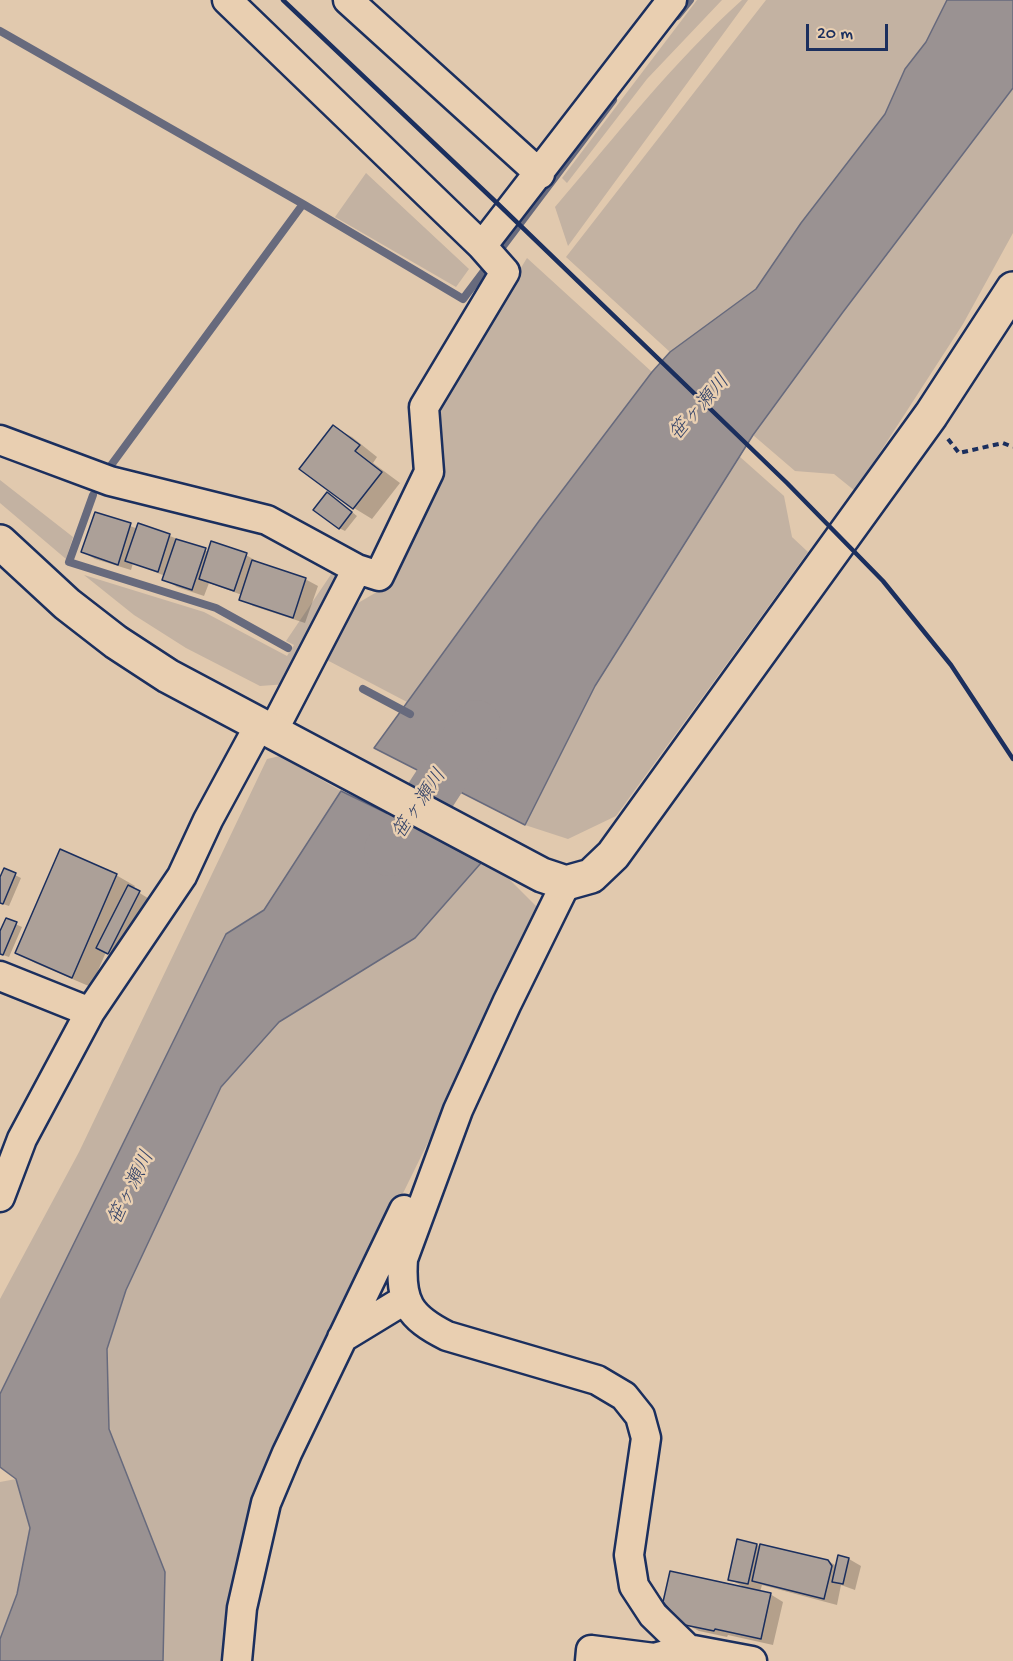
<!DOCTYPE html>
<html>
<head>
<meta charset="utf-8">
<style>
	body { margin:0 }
	#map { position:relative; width:1013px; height:1661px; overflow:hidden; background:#e1c9ae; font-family:"Gochi Hand",sans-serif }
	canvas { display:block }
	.scale { position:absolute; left:806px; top:24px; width:82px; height:27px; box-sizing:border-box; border:3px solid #1b2f5e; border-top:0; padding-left:8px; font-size:18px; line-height:21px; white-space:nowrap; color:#1b2f5e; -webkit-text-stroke:4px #e9cfb1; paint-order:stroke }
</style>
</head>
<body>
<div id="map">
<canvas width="1013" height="1661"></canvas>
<div class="scale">20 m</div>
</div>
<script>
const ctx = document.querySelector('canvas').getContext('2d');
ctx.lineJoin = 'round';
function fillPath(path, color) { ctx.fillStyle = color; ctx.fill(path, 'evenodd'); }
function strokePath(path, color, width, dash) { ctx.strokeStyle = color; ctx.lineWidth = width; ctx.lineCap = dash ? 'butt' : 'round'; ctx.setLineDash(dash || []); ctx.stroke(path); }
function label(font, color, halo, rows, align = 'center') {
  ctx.font = font + ' "Gochi Hand","Klee One",sans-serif'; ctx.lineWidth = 5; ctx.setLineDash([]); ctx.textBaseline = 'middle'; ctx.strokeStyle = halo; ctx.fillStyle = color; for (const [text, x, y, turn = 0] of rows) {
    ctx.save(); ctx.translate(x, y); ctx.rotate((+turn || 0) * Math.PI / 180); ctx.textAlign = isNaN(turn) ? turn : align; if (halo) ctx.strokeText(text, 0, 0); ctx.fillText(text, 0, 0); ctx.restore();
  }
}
fillPath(new Path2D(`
	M697,0H722L647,79L567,183L562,178Z
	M742,0H748L568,246L555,207C615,137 673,62 742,0Z
	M766,0H947L926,42L905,69L885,114L801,223L756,289L670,352L566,257Z
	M1013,88V233L963,324L855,491L834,474L795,471L753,435L843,312Z
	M366,173L469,269L456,287L335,217Z
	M527,258L652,372L539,521L407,702L325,659L358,603L387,586L434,409Z
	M739,456L784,496L792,537L808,552L616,816L568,839L525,825L595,686Z
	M0,480L73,537L66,559L0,503Z
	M334,570L341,573L287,684L260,686L186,648L134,615L84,575L204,612L287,656L294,645L286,641Z
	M280,756L341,791L264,910L226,935L0,1394V1299L79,1152L267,759Z
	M481,863L508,878L537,907L440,1118L284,1435L229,1661H163L165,1572L109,1429L107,1349L126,1290L221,1087L279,1022L415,938Z
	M16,1479L30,1528L17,1594L0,1639V1482Z`), '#c3b2a2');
const water = new Path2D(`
	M947,0H1013V88L843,312L753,435L595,686L525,825L374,748L539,521L652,372L670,352L756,289L801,223L885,114L905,69L926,42Z
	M341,791L411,825L481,863L415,938L279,1022L221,1087L126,1290L107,1349L109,1429L165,1572L163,1661H0V1639L17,1594L30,1528L16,1479L0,1467V1394L226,934L264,910Z`);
fillPath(water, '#9a9292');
strokePath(water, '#676a7d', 1.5);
fillPath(new Path2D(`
	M334,427L352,437L377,457L373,463L400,483L372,519L354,508Z
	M333,497L357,516L345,531L339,528Z
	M96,513L138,529L139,525L170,536L209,552L246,555L258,562V564L305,579L318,586L305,623L253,606L241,599L242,595L209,583L204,596L177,587L164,579L165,576L133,563L131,570L95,559L83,552Z
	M15,875L21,878L9,906L0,903V880Z
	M116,875L135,886L133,889L151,900L121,960L106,952L91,987L35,963L17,952Z
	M6,920L22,927L9,957L0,954V934Z
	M738,1541L828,1561L837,1566L849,1559L861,1566L855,1590L841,1585L837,1605L762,1585L760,1592L770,1594L783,1602L773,1645L728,1635L727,1637L699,1631L686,1624L746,1588L729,1579Z`), '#0003');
strokePath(new Path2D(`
	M677,16L690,0
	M0,31L303,204L463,299L613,100
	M109,468L303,204
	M93,495L69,562L216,608L288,648
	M363,689L410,714`), '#676a7d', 8);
strokePath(new Path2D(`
	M389,851L411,825L476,725`), '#9a9292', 50);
const building = new Path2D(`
	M333,425L360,445L355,451L382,472L353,509L299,469Z
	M327,492L352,512L339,529L313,510Z
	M95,512L131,523L118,565L81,552Z
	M138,523L170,534L158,572L125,561Z
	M176,539L206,548L192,590L162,580Z
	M211,541L247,553L234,591L199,579Z
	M252,560L306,578L293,618L239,600Z
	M60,849L117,874L72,978L15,953Z
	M4,868L16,873L3,904L0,903V877Z
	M128,885L140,891L108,954L96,948Z
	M6,918L17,922L3,955L0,954V931Z
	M737,1539L757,1544L748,1584L728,1580Z
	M760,1544L828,1560L832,1566L824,1599L752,1581Z
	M838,1555L849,1558L843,1584L832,1582Z
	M670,1571L771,1593L761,1639L715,1629L714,1631L685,1625L679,1621L663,1602Z`);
fillPath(building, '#aca098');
strokePath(building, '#1b2f5e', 1.5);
const street = new Path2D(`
	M227,0L482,246L672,0
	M348,0L540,174
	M0,440L110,481L267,520L357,569L379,576L429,472L424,407L505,272L482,246
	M273,731L357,569
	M566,883L507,1003L458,1110L403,1259C400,1302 409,1317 447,1336L597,1380L624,1396L640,1416L646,1438L629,1555L634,1586L653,1615L688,1649L752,1661
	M0,976L90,1012
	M0,1197L22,1139L90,1012L182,876L208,820L260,724
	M342,1338L406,1299
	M237,1661L242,1608L266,1503L287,1453L404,1210
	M590,1661L591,1650L654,1658L688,1649`);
const secondary = new Path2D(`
	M0,542L67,604L116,642L168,676L542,875L566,883L591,876L613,855L931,415L1013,289`);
strokePath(street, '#1b2f5e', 33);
strokePath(secondary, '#1b2f5e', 38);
strokePath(new Path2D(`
	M948,439L959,453L1003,443L1013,447`), '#1b2f5e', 4, [6, 4.5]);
strokePath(street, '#e9cfb1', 28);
strokePath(secondary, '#e9cfb1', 33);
strokePath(new Path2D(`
	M283,0L497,203L787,483L883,581L951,665L1013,759`), '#1b2f5e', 4.5);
label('italic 20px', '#344368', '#e9cfb1', [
	["笹ヶ瀬川",701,409,-49],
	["笹ヶ瀬川",421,805,-56],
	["笹ヶ瀬川",133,1189,-64]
]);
</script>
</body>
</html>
